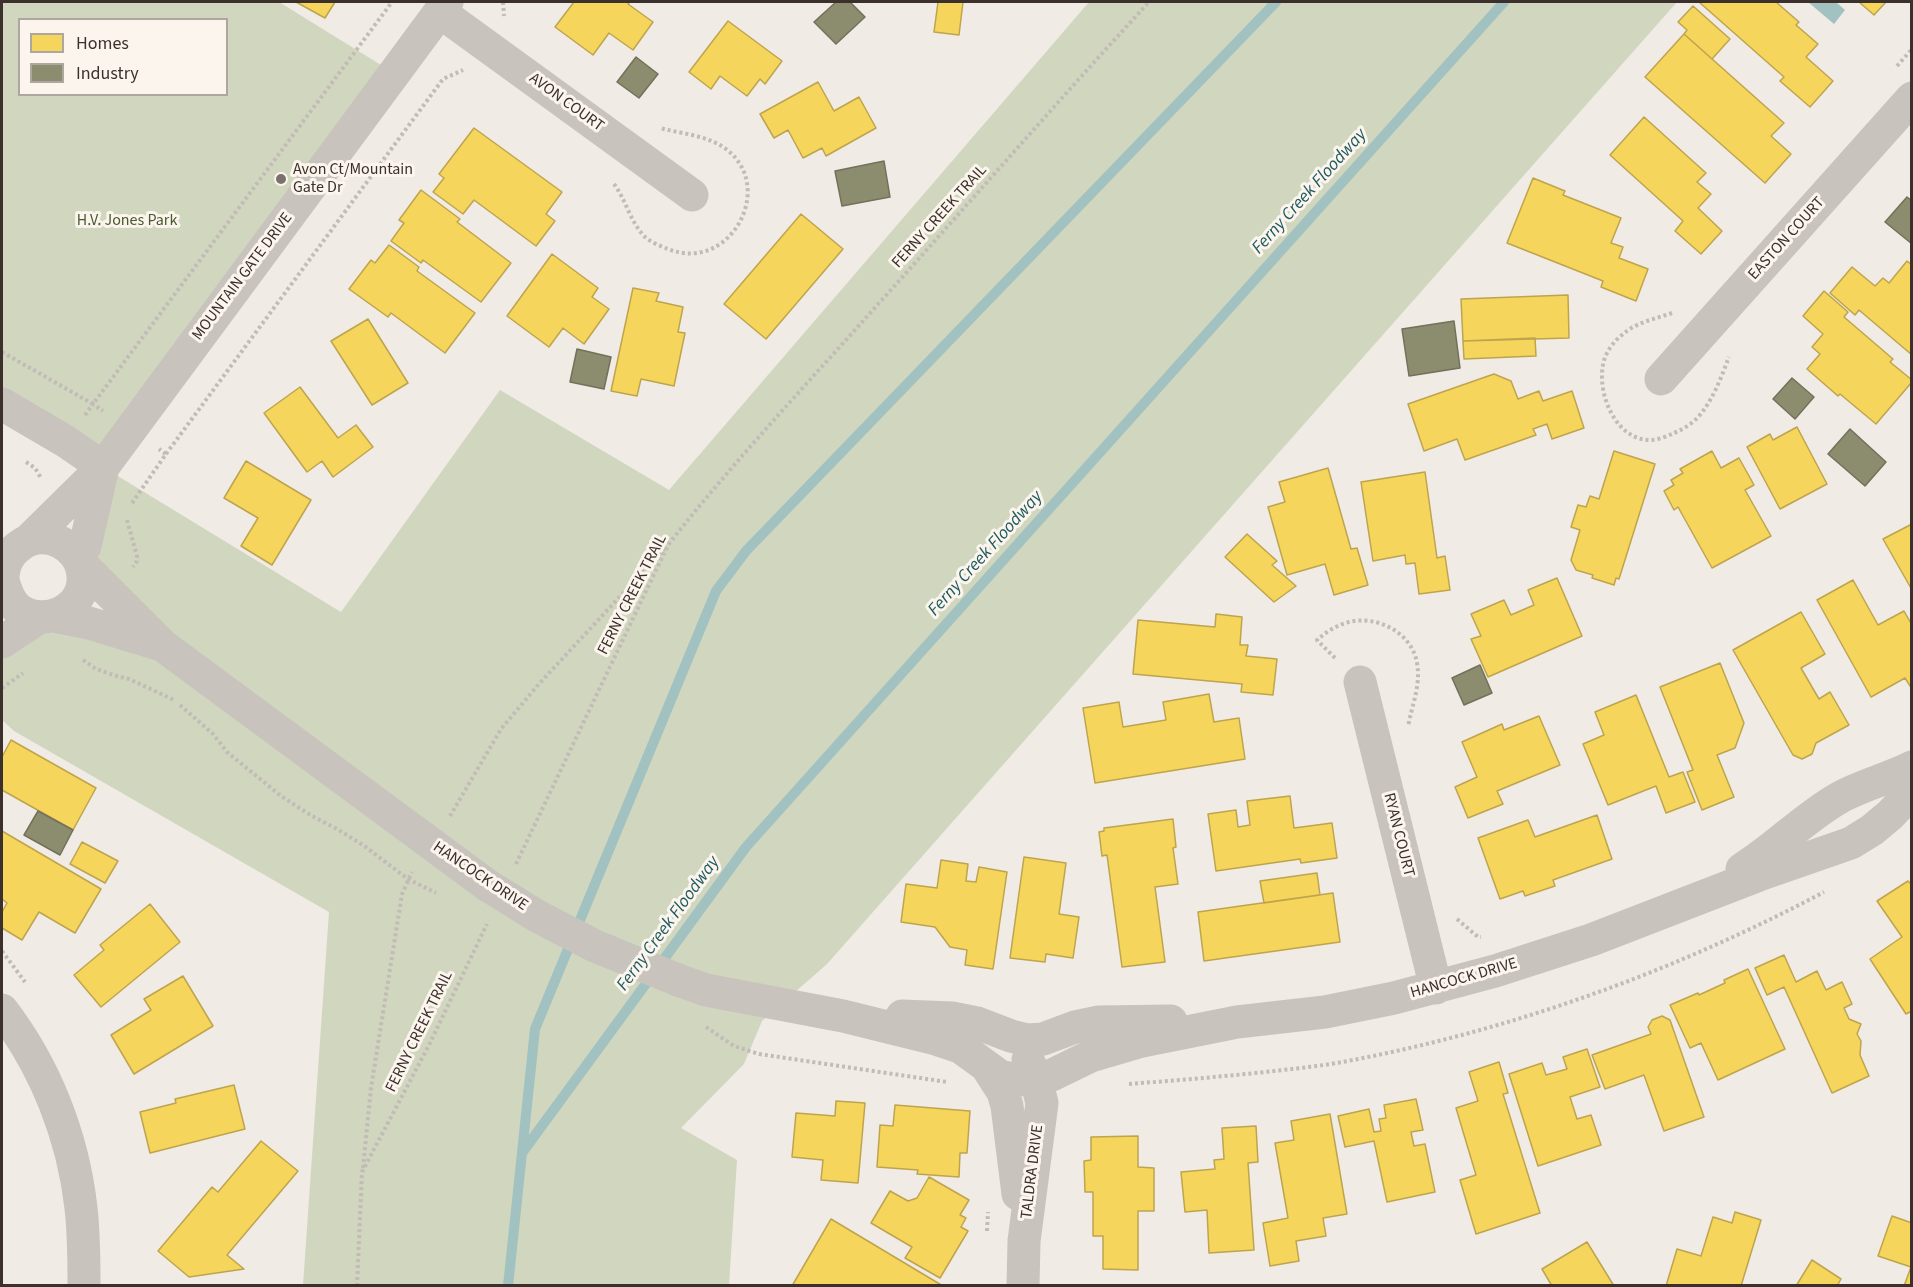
<!DOCTYPE html>
<html>
<head>
<meta charset="utf-8">
<style>
	body { margin:0 }
	#map { position:relative; width:1913px; height:1287px; overflow:hidden; background:#f0ebe5; font-family:"Source Sans 3",sans-serif }
	canvas { display:block }
	.frame { position:absolute; inset:0; border:3px solid #3b302b; pointer-events:none }
	.legend { position:absolute; left:18px; top:18px; width:210px; height:78px; box-sizing:border-box; background:#fbf5ee; border:2px solid #aea6a0; margin:0; padding:8px 10px; list-style:none; font-size:18px; color:#3b302b }
	.legend li { display:flex; align-items:center; gap:12px; height:30px }
	.legend b { width:30px; border:2px solid #aea6a0 }
</style>
</head>
<body>
<div id="map">
<canvas width="1913" height="1287"></canvas>
<div class="frame"></div>
<ul class="legend">
<li><b style="height:16px;background:#f6d55c"></b>Homes</li>
<li><b style="height:16px;background:#8c8c6e"></b>Industry</li>
</ul>
</div>
<script>
const ctx = document.querySelector('canvas').getContext('2d');
ctx.lineJoin = 'round';
function fillPath(path, color) { ctx.fillStyle = color; ctx.fill(path, 'evenodd'); }
function strokePath(path, color, width, dash) { ctx.strokeStyle = color; ctx.lineWidth = width; ctx.lineCap = dash ? 'butt' : 'round'; ctx.setLineDash(dash || []); ctx.stroke(path); }
function label(font, color, halo, rows, align = 'center') {
  ctx.font = font + ' "Source Sans 3",sans-serif'; ctx.lineWidth = 6; ctx.setLineDash([]); ctx.textBaseline = 'middle'; ctx.strokeStyle = halo; ctx.fillStyle = color; for (const [text, x, y, turn = 0] of rows) {
    ctx.save(); ctx.translate(x, y); ctx.rotate((+turn || 0) * Math.PI / 180); ctx.textAlign = isNaN(turn) ? turn : align; if (halo) ctx.strokeText(text, 0, 0); ctx.fillText(text, 0, 0); ctx.restore();
  }
}
fillPath(new Path2D(`
	M2,2H279L394,73L97,449L2,393ZM20,20H226V94H20Z
	M1089,2H1677L827,964L762,1021L744,1064L681,1128L737,1160L729,1285H303L329,912L14,731L2,720V642L37,619L161,645L81,564L103,467L341,612L500,390L669,490Z`), '#d1d6bf');
fillPath(new Path2D(`
	M1808,2H1836L1845,10L1834,24Z`), '#a1c2c1');
const homes = new Path2D(`
	M296,2H335L325,18Z
	M574,2H630L628,4L653,22L633,50L609,33L593,55L555,27Z
	M938,2H963L959,35L934,32Z
	M1699,2H1776L1799,22L1796,25L1818,44L1806,57L1833,81L1810,107L1780,81L1784,77Z
	M1859,2H1886L1874,15Z
	M1693,6L1730,39L1712,59L1684,34L1687,30L1678,22Z
	M728,21L782,61L765,84L760,79L747,96L720,76L711,89L689,72Z
	M1684,34L1784,123L1771,136L1791,154L1765,183L1645,77Z
	M818,82L834,111L859,97L876,128L826,156L822,148L803,158L788,130L774,138L760,114Z
	M1644,117L1706,173L1697,182L1711,194L1698,208L1722,231L1701,254L1675,231L1683,221L1610,155Z
	M474,128L562,192L546,214L555,221L536,246L474,200L463,214L433,192L444,178L439,174Z
	M1533,178L1565,191L1563,195L1621,218L1611,243L1623,247L1619,258L1648,269L1636,301L1601,287L1603,281L1507,243Z
	M421,190L460,219L457,222L511,263L481,302L423,260L421,263L391,241L404,223L399,220Z
	M801,214L843,249L766,339L724,304Z
	M389,245L419,267L417,271L475,313L445,353L391,313L388,317L349,289L371,260L375,263Z
	M552,254L598,288L592,297L609,309L584,344L563,328L549,347L507,316Z
	M1907,261L1912,265V355L1859,310L1855,315L1830,293L1852,267L1875,286L1883,278L1889,283Z
	M633,288L659,293L656,301L683,307L678,332L685,333L674,386L641,379L637,396L611,391Z
	M1824,291L1848,312L1844,317L1893,359L1890,362L1912,380V382L1876,424L1840,394L1838,396L1807,369L1820,354L1812,347L1823,334L1803,316Z
	M1568,295L1569,338L1463,341L1461,299Z
	M368,319L408,383L372,405L331,341Z
	M1535,338L1536,356L1464,359L1463,341Z
	M1494,374L1511,381L1518,399L1539,391L1543,401L1572,391L1584,428L1552,439L1547,424L1533,429L1536,435L1465,460L1457,439L1424,451L1408,404Z
	M300,387L338,438L356,425L373,447L333,477L322,461L307,472L264,413Z
	M1797,427L1827,484L1780,509L1747,447L1770,434L1773,440Z
	M1614,451L1655,464L1619,579L1616,578L1614,585L1592,578L1593,575L1576,570L1571,560L1580,530L1571,527L1578,505L1586,507L1590,496L1599,499Z
	M1712,451L1721,468L1739,458L1754,485L1745,490L1771,536L1712,568L1678,507L1674,510L1664,491L1674,485L1671,480L1683,473L1680,469Z
	M246,461L311,500L272,565L241,546L258,518L224,498Z
	M1328,468L1351,549L1357,548L1368,585L1334,595L1325,564L1287,575L1268,507L1285,502L1279,482Z
	M1425,472L1437,558L1445,556L1450,590L1419,594L1415,563L1406,564L1405,555L1373,561L1361,482Z
	M1912,524V590L1883,539Z
	M1247,534L1277,561L1272,565L1296,586L1274,602L1225,557Z
	M1557,578L1582,636L1488,677L1471,639L1481,636L1471,614L1504,600L1511,615L1534,605L1528,590Z
	M1853,580L1878,625L1904,611L1912,625V689L1905,678L1871,697L1817,600Z
	M1801,612L1825,654L1801,668L1819,699L1830,692L1849,725L1816,743L1812,754L1802,759L1793,755L1733,650Z
	M1216,614L1242,617L1240,645H1248L1246,656L1277,659L1273,695L1241,692L1242,684L1133,674L1138,620L1215,627Z
	M1720,663L1744,723L1735,748L1717,755L1734,797L1702,810L1687,772L1693,770L1660,687Z
	M1209,694L1214,722L1239,718L1245,759L1095,783L1083,708L1119,702L1123,727L1166,720L1163,702Z
	M1636,695L1669,777L1683,772L1695,802L1666,813L1656,786L1608,805L1583,744L1604,735L1595,712Z
	M1539,716L1560,765L1497,791L1503,804L1468,818L1455,787L1477,777L1462,742L1502,724L1504,730Z
	M11,740L96,788L73,830L2,790V757Z
	M1290,796L1294,828L1332,823L1337,858L1301,863L1300,859L1216,871L1208,814L1236,810L1238,827L1250,825L1247,801Z
	M1597,815L1612,859L1553,880L1555,886L1525,896L1523,891L1500,899L1478,838L1528,820L1535,837Z
	M1173,819L1176,847L1173,848L1178,884L1155,887L1165,962L1122,967L1107,855L1102,856L1099,832L1104,831V828Z
	M2,831L101,889L75,933L39,912L22,940L2,928V912L7,903L2,899Z
	M82,842L118,861L105,883L70,864Z
	M1024,857L1066,863L1059,914L1079,917L1073,958L1046,954L1045,962L1010,958Z
	M941,860L968,864L966,881L976,882L979,867L1007,872L993,969L965,965L967,950L950,947L935,927L901,922L906,884L937,888Z
	M1317,873L1320,895L1264,903L1260,881Z
	M1908,881L1912,885V1011L1906,1014L1870,959L1902,937L1877,901Z
	M1333,893L1340,942L1204,961L1198,912Z
	M150,904L180,942L101,1007L74,975L104,950L100,945Z
	M1784,955L1796,982L1817,971L1826,990L1842,982L1852,1004L1844,1008L1849,1019L1861,1024L1857,1034L1861,1041L1860,1055L1869,1076L1832,1093L1784,987L1767,995L1755,968Z
	M1748,969L1785,1049L1718,1080L1701,1043L1690,1048L1670,1005L1698,993L1699,995L1725,983L1724,980Z
	M183,976L213,1026L134,1074L111,1035L151,1010L144,999Z
	M1662,1016L1670,1020L1704,1117L1664,1131L1644,1075L1605,1089L1592,1055L1651,1034L1648,1027L1652,1020Z
	M1587,1049L1600,1087L1570,1097L1577,1119L1591,1115L1601,1145L1538,1166L1509,1074L1542,1063L1546,1075L1567,1069L1563,1057Z
	M1499,1062L1508,1093L1503,1094L1540,1213L1476,1234L1460,1180L1476,1175L1456,1108L1478,1101L1469,1072Z
	M234,1085L245,1129L150,1153L140,1112L176,1103L175,1099Z
	M1416,1099L1423,1130L1411,1132L1414,1146L1425,1144L1435,1192L1387,1202L1374,1141L1345,1147L1338,1116L1369,1109L1374,1132L1381,1131L1379,1119L1386,1118L1384,1105Z
	M836,1101L865,1103L858,1183L821,1180L823,1160L792,1157L796,1113L835,1116Z
	M895,1105L970,1111L967,1153H960L959,1177L917,1174L918,1170L877,1167L880,1125L893,1126Z
	M1330,1114L1347,1214L1323,1218L1326,1236L1296,1241L1299,1261L1270,1266L1263,1223L1288,1218L1275,1143L1294,1140L1291,1121Z
	M1256,1126L1258,1162L1248,1163L1254,1250L1209,1253L1207,1210L1185,1212L1181,1172L1215,1169L1214,1160L1224,1159L1222,1128Z
	M1138,1136V1167L1154,1168V1211H1138V1270L1103,1269V1236H1093V1192H1085L1084,1161L1091,1160V1137Z
	M261,1141L298,1171L227,1255L244,1269L189,1277L158,1251L212,1187L218,1192Z
	M929,1177L969,1200L960,1215L966,1218L961,1227L968,1231L940,1278L905,1258L912,1247L871,1223L890,1191L908,1201L917,1198Z
	M1735,1212L1761,1220L1741,1286H1666L1677,1249L1701,1256L1713,1217L1732,1223Z
	M1892,1216L1912,1223V1286H1904L1911,1267L1878,1256Z
	M831,1219L943,1286H792Z
	M1587,1242L1614,1286H1552L1542,1269Z
	M1812,1260L1841,1279L1837,1286H1796Z`);
fillPath(homes, '#f6d55c');
strokePath(homes, '#bea44d', 1.5);
const industry = new Path2D(`
	M836,2H850L865,17L836,44L814,22Z
	M636,57L658,74L639,98L617,82Z
	M884,161L890,197L842,206L835,171Z
	M1907,197L1912,201V244L1885,222Z
	M1454,321L1460,368L1409,376L1402,329Z
	M577,349L611,357L604,389L570,382Z
	M1792,378L1814,397L1795,419L1773,399Z
	M1850,429L1886,462L1865,486L1828,454Z
	M1480,665L1492,693L1464,705L1452,678Z
	M38,811L73,830L60,855L24,835Z`);
fillPath(industry, '#8c8c6e');
strokePath(industry, '#74705a', 1.5);
strokePath(new Path2D(`
	M522,1153L746,847L1504,2
	M508,1286L535,1029L716,591L746,551L1276,2`), '#a1c2c1', 10);
strokePath(new Path2D(`
	M503,2L504,16
	M1897,66L1912,49
	M614,184C626,200 630,221 644,236C650,242 660,246 668,249C730,274 777,187 726,149C707,135 682,134 660,128
	M1672,313C1655,319 1636,322 1622,335C1613,342 1605,353 1603,365C1597,395 1617,442 1652,440C1660,439 1668,436 1674,433C1686,428 1696,421 1703,411C1715,395 1722,375 1729,357
	M2,352L93,404L392,2
	M85,415L93,404L103,411
	M166,454L443,79L463,70
	M26,462L35,468L41,478
	M132,503L166,454L159,449
	M127,520L137,556V561L133,567
	M1335,658L1317,640C1326,632 1337,625 1349,622C1378,615 1412,633 1417,663C1421,686 1412,704 1408,727
	M83,660L96,669L113,675L129,679L174,700
	M2,688L23,673
	M180,705L213,734L227,752L281,796L312,816L337,829L363,845L408,879L436,893
	M450,816L501,729L538,685L664,549
	M516,864L668,545C734,461 809,382 880,302C970,202 1058,101 1149,2
	M1457,919L1478,937H1481
	M2,951L25,982
	M706,1027L734,1046L759,1054L947,1082
	M1129,1084C1180,1080 1231,1076 1283,1070C1301,1068 1319,1066 1337,1063C1507,1032 1671,973 1824,892
	M363,1168L371,1088L402,894L412,872
	M987,1231L988,1212
	M357,1286L362,1172L429,1045L487,924`), '#c2bbb6', 4, [3, 3]);
strokePath(new Path2D(`
	M440,12L692,195
	M1661,379L1912,98
	M2,404L65,441L103,467
	M29,540L103,467L447,2
	M78,558L85,546L103,467
	M81,564L162,645L487,885
	M2,588C4,582 2,577 4,570C5,562 11,552 18,547C43,526 81,544 83,576C85,610 43,629 17,608C9,601 7,593 4,584
	M54,616L89,623L158,644
	M2,642L40,617
	M1360,682L1436,988
	M1742,869C1776,848 1804,818 1839,798C1862,785 1888,779 1912,767
	M678,980L706,990L843,1016L936,1039L960,1047L1000,1076L1017,1080L1036,1079L1052,1075L1091,1056L1142,1041L1237,1022L1325,1012L1394,998L1495,971L1591,940L1759,875L1851,843L1872,830L1890,815L1912,792
	M2,1010C45,1066 73,1136 81,1208C84,1233 84,1259 84,1286
	M902,1016L952,1018L977,1023L1011,1036L1027,1040L1043,1039L1075,1027L1099,1022L1171,1021
	M987,1067L1003,1092L1007,1106L1018,1194
	M1023,1286L1024,1241L1042,1103L1036,1079L1028,1060`), '#c9c3be', 33);
strokePath(new Path2D(`
	M487,885L537,916L595,946L678,980`), '#c9c3be', 33);
for (const [x, y, r, color] of [
	[281,179,6,"#7a716c"]
]) { const dot = new Path2D(); dot.arc(x, y, r, 0, 2 * Math.PI); ctx.fillStyle = color; ctx.fill(dot); strokePath(dot, '#fbf5ee', 2); }
label('16px', '#3b302b', '#fbf5ee', [
	["AVON COURT",566,103,36],
	["FERNY CREEK TRAIL",940,217,-48],
	["EASTON COURT",1787,239,-48],
	["MOUNTAIN GATE DRIVE",243,277,-53],
	["FERNY CREEK TRAIL",633,595,-63],
	["RYAN COURT",1398,835,76],
	["HANCOCK DRIVE",480,877,34],
	["HANCOCK DRIVE",1464,979,-16],
	["FERNY CREEK TRAIL",420,1032,-64],
	["TALDRA DRIVE",1033,1172,-83]
]);
label('16px', '#3b302b', '#fbf5ee', [
	["Avon Ct/Mountain",293,170],
	["Gate Dr",293,188]
], 'left');
label('16px', '#4a5a2e', '#fbf5ee', [
	["H.V. Jones Park",127,221]
]);
label('italic 18px', '#1f5a5e', '#fbf5ee', [
	["Ferny Creek Floodway",1310,192,-48],
	["Ferny Creek Floodway",986,554,-48],
	["Ferny Creek Floodway",669,924,-54]
]);
</script>
</body>
</html>
